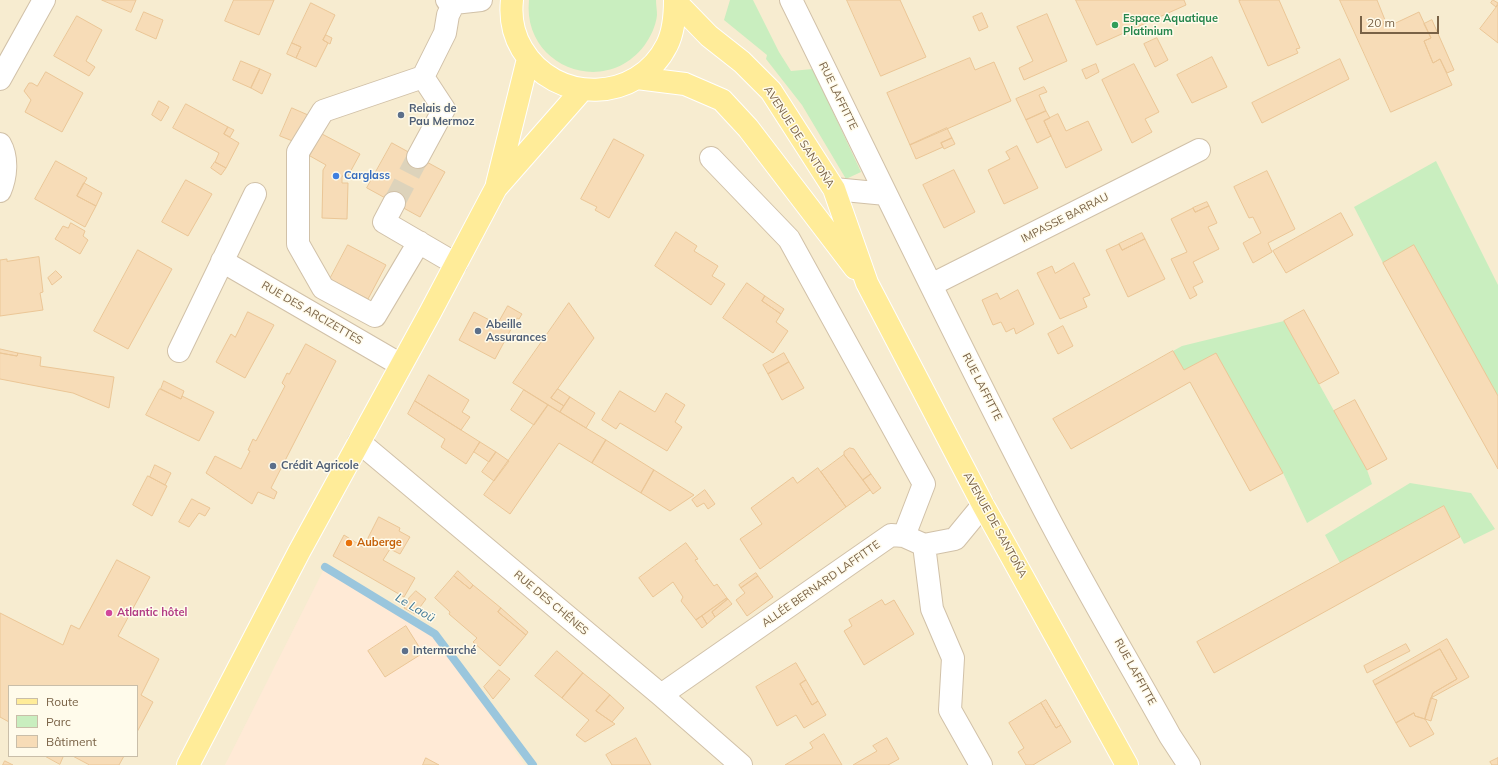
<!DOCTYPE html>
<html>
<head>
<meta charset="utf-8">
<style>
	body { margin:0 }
	#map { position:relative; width:1498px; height:765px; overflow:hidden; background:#fef9e2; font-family:Mulish,sans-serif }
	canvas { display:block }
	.legend { position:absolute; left:8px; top:685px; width:130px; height:72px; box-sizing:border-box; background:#fffbeb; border:1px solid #c9bea9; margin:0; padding:5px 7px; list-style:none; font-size:12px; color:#796246 }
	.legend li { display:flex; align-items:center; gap:8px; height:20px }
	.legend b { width:20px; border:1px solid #c9bea9 }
	.scale { position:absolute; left:1360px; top:16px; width:79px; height:18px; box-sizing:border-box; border:2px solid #796246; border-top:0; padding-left:5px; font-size:12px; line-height:14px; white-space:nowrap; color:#796246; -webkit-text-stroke:3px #fffbeb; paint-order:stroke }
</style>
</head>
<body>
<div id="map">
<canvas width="1498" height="765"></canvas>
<ul class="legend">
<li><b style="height:5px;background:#ffec99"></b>Route</li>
<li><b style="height:11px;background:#c9eebf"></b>Parc</li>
<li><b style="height:11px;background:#f7dcb7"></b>Bâtiment</li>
</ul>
<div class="scale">20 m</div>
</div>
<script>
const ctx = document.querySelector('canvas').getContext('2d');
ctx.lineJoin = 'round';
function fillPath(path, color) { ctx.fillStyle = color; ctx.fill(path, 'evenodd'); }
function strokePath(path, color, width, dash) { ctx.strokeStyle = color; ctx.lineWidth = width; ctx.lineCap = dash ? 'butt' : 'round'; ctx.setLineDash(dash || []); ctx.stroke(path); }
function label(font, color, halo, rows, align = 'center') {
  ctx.font = font + ' Mulish,sans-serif'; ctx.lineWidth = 3; ctx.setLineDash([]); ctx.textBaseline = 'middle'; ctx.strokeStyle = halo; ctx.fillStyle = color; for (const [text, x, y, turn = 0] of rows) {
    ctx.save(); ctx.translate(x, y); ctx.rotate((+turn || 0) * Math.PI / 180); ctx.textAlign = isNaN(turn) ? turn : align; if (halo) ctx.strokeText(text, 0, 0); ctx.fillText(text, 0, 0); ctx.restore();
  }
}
fillPath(new Path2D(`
	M0,0H1498V765H0ZM9,686H137V756H9Z`), '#f7ecd0');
fillPath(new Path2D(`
	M325,567L434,633L525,765H225Z`), '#ffead6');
fillPath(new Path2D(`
	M529,0H656C656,5 657,10 657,15C656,26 650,38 644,46C604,98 522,66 529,0Z
	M730,0H753L779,52L791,71L813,69L861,172L846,179L802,105L766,59L767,55L724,20Z
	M1436,161L1498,285V396L1414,246L1383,263L1354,207Z
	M1284,321L1367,470L1372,484L1307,523L1283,473L1216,354L1184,370L1173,351L1182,346Z
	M1410,483L1471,493L1495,529L1464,544L1444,506L1340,563L1325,535Z`), '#c9eebf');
strokePath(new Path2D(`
	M325,567L435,634L533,765`), '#9ac6dd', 8);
const building = new Path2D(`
	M102,0H136L131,12Z
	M234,0H274L259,35L225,21Z
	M847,0H900L926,57L881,76Z
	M1076,0H1184L1186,5L1097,45Z
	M1242,0H1279L1300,48L1296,49L1298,53L1268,66L1239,1Z
	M1340,0H1377L1385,20L1383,22L1385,28L1419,12L1431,38L1424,41L1433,63L1440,59L1452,85L1391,112Z
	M1493,0L1498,3L1496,7L1491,3Z
	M311,3L335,15L323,40L328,43L316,67L296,58L301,47L292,43Z
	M1498,5V43L1480,29Z
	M144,12L163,20L156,39L136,30Z
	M982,13L988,27L979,31L973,17Z
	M1047,14L1067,61L1024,80L1019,68L1033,61L1017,27Z
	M77,16L102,30L86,61L95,67L89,76L54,56Z
	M1432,20L1454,70L1447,73L1440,59L1433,63L1424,41L1431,38L1424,24Z
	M326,35L332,38L330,44L323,40Z
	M1157,38L1168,60L1155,67L1144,44Z
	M292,43L301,47L296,58L287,54Z
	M1212,57L1227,87L1192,103L1177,75Z
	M970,58L975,70L994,62L1011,101L910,145L887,93Z
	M1340,59L1349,79L1262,123L1252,103Z
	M241,61L260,69L251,88L233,80Z
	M1096,64L1099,72L1086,79L1082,70Z
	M1134,64L1159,112L1145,119L1152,132L1132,143L1102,80Z
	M260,69L271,74L262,94L251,88Z
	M46,72L83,93L62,132L25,112L31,100L24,91L29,83H32L37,86Z
	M1044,87L1047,92L1039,95L1046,111L1026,120L1016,99Z
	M159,101L169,107L161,121L152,115Z
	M186,104L228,127L224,134L239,143L226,168L215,162L219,153L173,128Z
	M292,108L308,115L295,142L280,136Z
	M1046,111L1050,118L1044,121L1051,136L1037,143L1026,120Z
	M1058,114L1066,131L1088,121L1102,150L1066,168L1044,121Z
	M228,127L234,130L230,137L224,134Z
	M947,128L952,138L941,143L943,147L916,159L910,145Z
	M322,134L360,154L348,176L344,174L342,177V183H348L347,219L322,218L323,170L326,165L310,156Z
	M952,138L955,144L944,149L941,143Z
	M614,139L644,155L609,218L595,210L597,207L581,199Z
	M392,143L445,172L420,217L367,188Z
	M1017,146L1038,188L1004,204L988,170L1010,159L1006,152Z
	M56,161L87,178L77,196L96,206L85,227L35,199Z
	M215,162L226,168L221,175L211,168Z
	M954,170L975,212L944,228L923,185Z
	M1267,171L1295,229L1268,243L1272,252L1253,263L1243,243L1261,233L1253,217L1249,218L1234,187Z
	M186,180L212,194L188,236L162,222Z
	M84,183L102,193L96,206L77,196Z
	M1207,202L1209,206L1195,212L1193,208Z
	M1209,206L1217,223L1208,227L1219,249L1193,262L1203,282L1193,287L1197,295L1190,299L1171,259L1187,252L1171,219L1193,208L1195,212Z
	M1341,213L1353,235L1286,273L1273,251Z
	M71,223L85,231L83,236L88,240L80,254L55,239L63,226L68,228Z
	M676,232L697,246L694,251L718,266L712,276L725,284L711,305L655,266Z
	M1142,233L1145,239L1122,250L1119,244Z
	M1145,239L1165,279L1128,297L1106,250L1119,244L1122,250Z
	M348,245L386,265L368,299L330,279Z
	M1414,245L1498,396V469L1383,263Z
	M138,250L172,269L128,349L94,331Z
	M39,257L43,292L40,293L43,310L0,316V260L7,259V261Z
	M1074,263L1090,295L1083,298L1087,307L1060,319L1037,273L1052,266L1055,273Z
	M56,271L62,277L52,285L48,278Z
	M747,283L765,296L762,301L781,314L776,322L788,331L773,353L723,318Z
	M1018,290L1034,324L1016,334L1014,328L1006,332L1001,322L993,325L982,300L997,293L1000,299Z
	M765,296L784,309L781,314L762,301Z
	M569,303L594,338L551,398L564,406L560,412L513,383Z
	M508,306L522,314L519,319L517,318L495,359L459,340L474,312L497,324Z
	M1304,310L1339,373L1319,384L1284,321Z
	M248,312L274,325L245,378L216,362L231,334L235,337Z
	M1063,326L1073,346L1058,354L1048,334Z
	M306,344L336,361L271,488L277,492L274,499L258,492L252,504L206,473L215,456L241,469L250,451L248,450L253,439L256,441L285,386L282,383L287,373L289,374Z
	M0,349L18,353L17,356L0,353Z
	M1173,351L1184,370L1216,353L1283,473L1250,491L1190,382L1071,449L1053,419Z
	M0,353L17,356L18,353L41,357L40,366L114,377L109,408L73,393L0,379Z
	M784,353L789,362L768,374L763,365Z
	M789,362L804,388L782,400L768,374Z
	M429,375L469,400L462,412L470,417L461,430L415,401Z
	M164,381L184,391L181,399L161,389Z
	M160,389L181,399L182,396L214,412L199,441L146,415Z
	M558,389L570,397L564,406L551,398Z
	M524,390L548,405L534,425L511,410Z
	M620,391L655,412L666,393L685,405L675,422L682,427L667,451L620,423L616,429L602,420Z
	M570,397L595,413L586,428L560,412Z
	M1355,400L1387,459L1367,470L1334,411Z
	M415,401L480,442L466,464L441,447L445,439L408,414Z
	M548,405L606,440L592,463L559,443L510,514L484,495Z
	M606,440L654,470L641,493L592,463Z
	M480,442L496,452L489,462L474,452Z
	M850,448L854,449L871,474L863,480L844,455V452Z
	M496,452L509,461L494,481L482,472Z
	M844,455L870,490L846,507L821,472Z
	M155,465L171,473L165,485L150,477Z
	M818,468L846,507L760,569L740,539L762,524L751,508L793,477L797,483Z
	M654,470L694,495L670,511L641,493Z
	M871,474L881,488L873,494L863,480Z
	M148,476L167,486L152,516L133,505Z
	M705,490L715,504L708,509L704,503L697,507L692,500Z
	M192,499L210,508L205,516L199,513L189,527L179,522Z
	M1444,506L1460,537L1214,673L1197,642Z
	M379,517L400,528L399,531L410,537L400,554L390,549L383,560L415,578L404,597L333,556L344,535L363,547Z
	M686,543L698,559L695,560L714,586L717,584L727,598L696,620L681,601L683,597L673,582L653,597L639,578Z
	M117,560L150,577L118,636L159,659L141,695L153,702L137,732V686H9V722L0,717V613L63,645L71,625L79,629Z
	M458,571L473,585L470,589L454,576Z
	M756,573L758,576L741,588L739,585Z
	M454,576L470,589L473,585L501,608L498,612L526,635L500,666L473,642L477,638L449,614L450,612L435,598Z
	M758,576L773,597L747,616L736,600L745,593L741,588Z
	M416,591L426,599L415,614L404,608L409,598Z
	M727,598L728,599L712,612L715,617L707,624L702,616Z
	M728,599L732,604L715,617L712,612Z
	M882,600L885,605L894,600L914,634L864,665L844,631L852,626L849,620Z
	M501,608L528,632L526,635L498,612Z
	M702,616L707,624L702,628L696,620Z
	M406,626L423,653L385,677L368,651Z
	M1447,639L1469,677L1431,698L1433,693L1457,679L1440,649L1375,685L1373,681Z
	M1406,644L1410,651L1367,673L1364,666Z
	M1440,649L1457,679L1433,693L1425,719L1415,716L1414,713L1396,723L1375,685Z
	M557,651L583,673L562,698L535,676Z
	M796,663L806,680L800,684L812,705L818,701L826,715L804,728L796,715L777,726L756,687Z
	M499,670L510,679L493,699L484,687Z
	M583,673L610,695L596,711L615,724L585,742L576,735L589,720L562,698Z
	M806,680L818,701L812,705L800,684Z
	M610,695L624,708L612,722L596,711Z
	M1431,698L1437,700L1431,721L1425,719Z
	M1046,700L1061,725L1056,728L1041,703Z
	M1041,703L1056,728L1061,725L1071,742L1033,765H1026L1018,752L1024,748L1009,723Z
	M1414,713L1415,716L1425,719L1434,734L1410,747L1396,723Z
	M824,734L842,765H785L813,748L810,743Z
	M636,738L651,765H612L606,755Z
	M887,738L899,759L888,765H853L877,751L873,746Z
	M45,756H62L63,757L60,764Z
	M73,756H124L119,765H90Z
	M426,758L439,765H423Z
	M1498,758V765H1492L1490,762Z
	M5,761L13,765H3Z`);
fillPath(building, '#f7dcb7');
strokePath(building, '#ebc696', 1);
strokePath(new Path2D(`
	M394,203L418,157`), '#ddd3bb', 22, [22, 11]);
const minor = new Path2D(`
	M447,0L454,3L481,0
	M791,0C872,164 951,330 1035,492C1077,575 1125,655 1170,736L1189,765
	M0,79L44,0
	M0,144C8,158 6,177 0,191
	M418,157L444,109L423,77
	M711,158L789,239L924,484L904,536
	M834,189L886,194
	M394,203L384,222L456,264
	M419,242L375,316L323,288L298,244V152L323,111L423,77L445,33L448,15L454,3
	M222,261L401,365
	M931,285L1199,150
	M179,351L255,194
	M359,442L661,695L741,765
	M924,545L932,609L953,658L950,710L981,765
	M661,695L891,535L904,536L924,545L955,539L983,505`);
const major = new Path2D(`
	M512,0C510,18 513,34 522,49C555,105 638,103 667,45C674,31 675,15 675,0
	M675,1L709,36L742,62L771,91L834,189L867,283L983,505L1127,765
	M637,78L685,84L722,100L748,128L855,268
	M497,184L528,59
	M188,765L299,552L431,311L496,188L582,90`);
strokePath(minor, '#d1c1a8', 24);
strokePath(major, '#fff', 24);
strokePath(minor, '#fff', 22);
strokePath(major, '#ffec99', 22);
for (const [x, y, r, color] of [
	[1115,25,4,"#2e9e5b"],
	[401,115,4,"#5c6f8a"],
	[336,176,4,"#3f7fe0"],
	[478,331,4,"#5c6f8a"],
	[273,466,4,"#5c6f8a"],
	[349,543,4,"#e8710a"],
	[109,613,4,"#d1479c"],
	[405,651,4,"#5c6f8a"]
]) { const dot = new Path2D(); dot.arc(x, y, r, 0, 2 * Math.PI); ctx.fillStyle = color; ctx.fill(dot); strokePath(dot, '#fffbeb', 1.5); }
label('bold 11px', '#27864d', '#fffbeb', [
	["Espace Aquatique",1123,19],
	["Platinium",1123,32]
], 'left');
label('11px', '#796246', '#fffbeb', [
	["RUE LAFFITTE",838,96,64],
	["AVENUE DE SANTOÑA",799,137,57],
	["IMPASSE BARRAU",1065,218,-27],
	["RUE DES ARCIZETTES",312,313,30],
	["RUE LAFFITTE",982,387,63],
	["AVENUE DE SANTOÑA",995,525,61],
	["ALLÉE BERNARD LAFFITTE",821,584,-35],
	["RUE DES CHÊNES",551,603,40],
	["RUE LAFFITTE",1135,672,61]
]);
label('bold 11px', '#4e5e75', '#fffbeb', [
	["Relais de",409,109],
	["Pau Mermoz",409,122],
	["Abeille",486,325],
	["Assurances",486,338],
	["Crédit Agricole",281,466],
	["Intermarché",413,651]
], 'left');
label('bold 11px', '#366cbe', '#fffbeb', [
	["Carglass",344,176]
], 'left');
label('bold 11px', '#c56008', '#fffbeb', [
	["Auberge",357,543]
], 'left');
label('bold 11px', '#b23c85', '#fffbeb', [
	["Atlantic hôtel",117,613]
], 'left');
label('italic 12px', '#407896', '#fffbeb', [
	["Le Laoü",415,608,31]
]);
</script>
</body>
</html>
